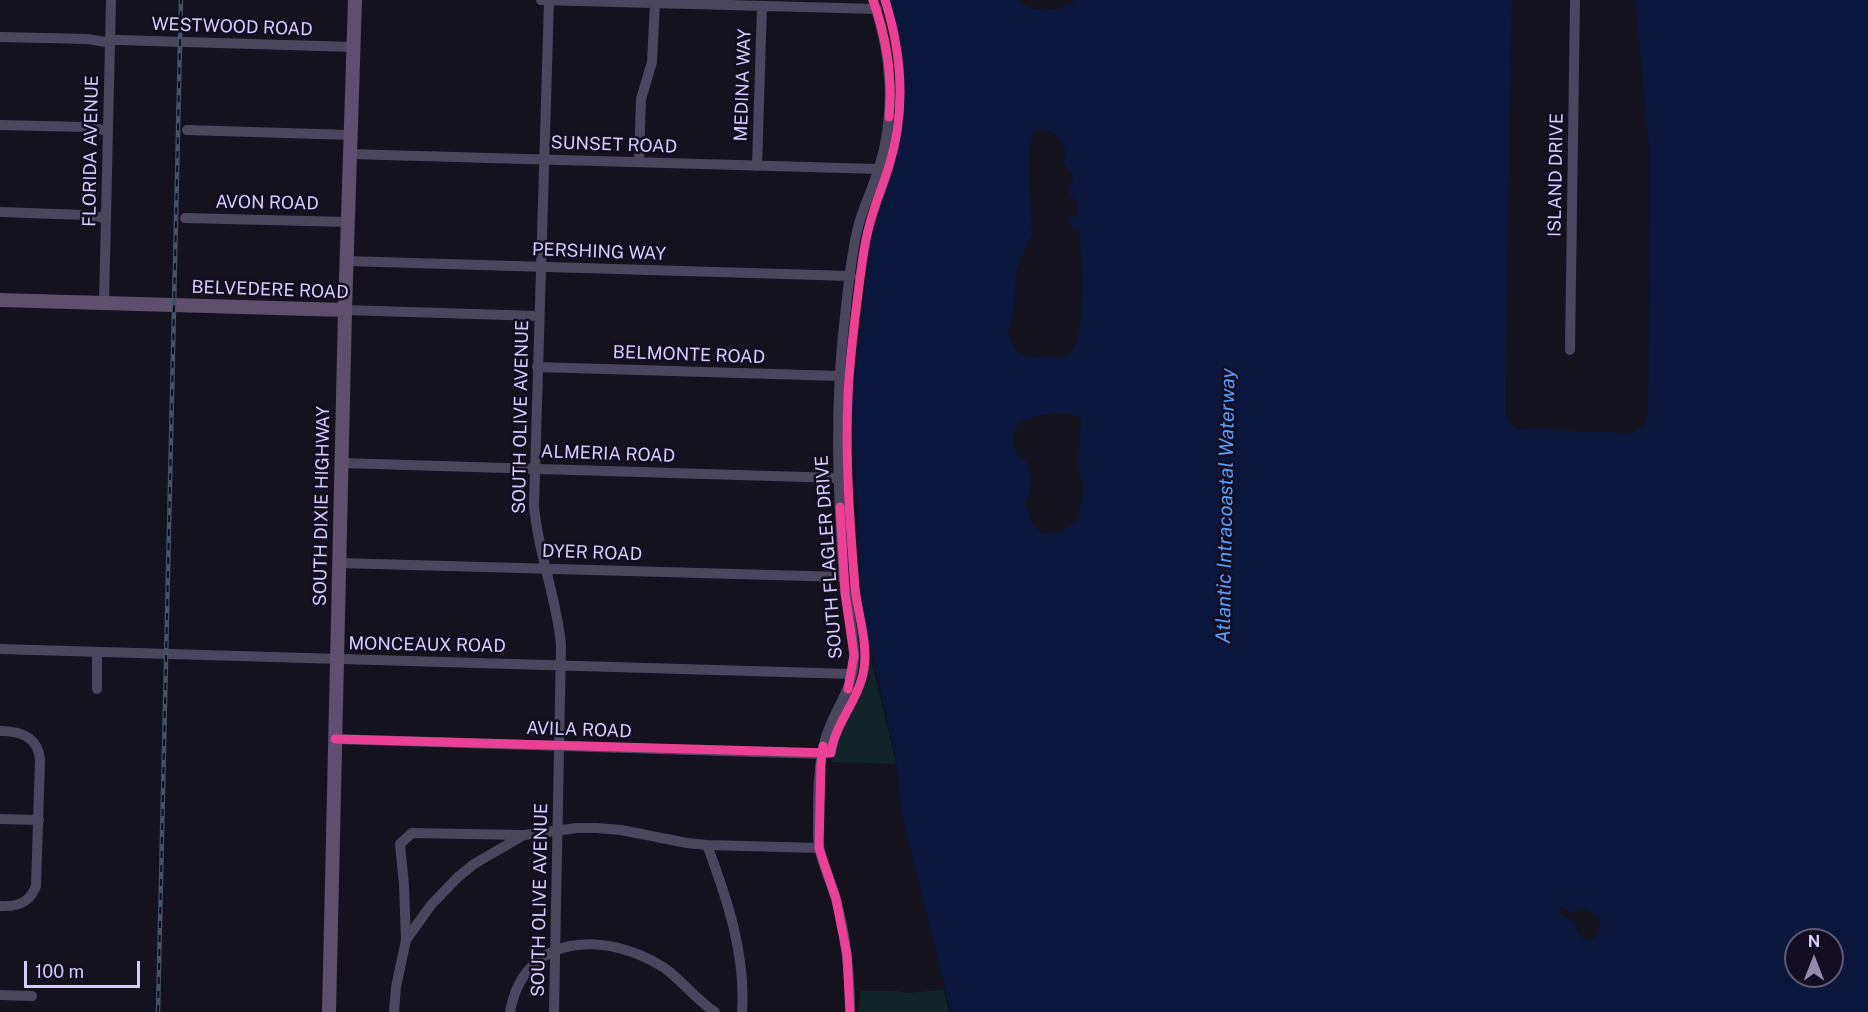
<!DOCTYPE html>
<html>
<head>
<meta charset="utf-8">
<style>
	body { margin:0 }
	#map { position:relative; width:1868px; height:1012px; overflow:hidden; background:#14121d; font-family:"Public Sans",sans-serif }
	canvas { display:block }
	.north { position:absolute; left:1784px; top:928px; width:60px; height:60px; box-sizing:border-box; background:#120d21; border:2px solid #61597a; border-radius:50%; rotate:0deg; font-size:16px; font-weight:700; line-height:24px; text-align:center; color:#d8ccff }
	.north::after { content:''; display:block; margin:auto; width:21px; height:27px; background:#938bb0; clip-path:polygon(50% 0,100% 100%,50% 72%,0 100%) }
	.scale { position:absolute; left:24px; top:961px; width:116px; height:27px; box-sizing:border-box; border:3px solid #d8ccff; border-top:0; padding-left:8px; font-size:18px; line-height:21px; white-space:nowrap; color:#d8ccff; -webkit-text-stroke:4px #120d21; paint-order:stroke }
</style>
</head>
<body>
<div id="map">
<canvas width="1868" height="1012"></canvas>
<div class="north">N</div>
<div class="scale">100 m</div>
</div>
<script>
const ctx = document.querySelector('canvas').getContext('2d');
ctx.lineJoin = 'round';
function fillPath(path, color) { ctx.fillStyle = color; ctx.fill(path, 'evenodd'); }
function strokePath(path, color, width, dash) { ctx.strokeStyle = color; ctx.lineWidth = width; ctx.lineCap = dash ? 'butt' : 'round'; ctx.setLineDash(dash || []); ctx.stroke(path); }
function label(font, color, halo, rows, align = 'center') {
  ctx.font = font + ' "Public Sans",sans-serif'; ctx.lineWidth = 5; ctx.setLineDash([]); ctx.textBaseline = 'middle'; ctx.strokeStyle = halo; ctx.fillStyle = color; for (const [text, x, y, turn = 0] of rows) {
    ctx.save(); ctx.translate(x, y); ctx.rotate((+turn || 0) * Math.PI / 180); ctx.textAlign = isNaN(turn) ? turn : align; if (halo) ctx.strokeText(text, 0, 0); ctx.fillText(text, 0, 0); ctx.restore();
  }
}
fillPath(new Path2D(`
	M865,637L895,758L896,764L832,762C834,729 851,716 861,688C867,671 867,654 865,637Z
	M943,990L949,1012H859L860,991H895L907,993Z`), '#112528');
fillPath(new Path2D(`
	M888,0H1018C1031,15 1062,12 1075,0H1512L1505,411C1508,421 1511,426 1520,429L1631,433L1643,427L1648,413L1650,158L1635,0H1868V1012H951L901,812L896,760L862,607L852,405L870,245L899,141L903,104L900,47ZM1037,130C1054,128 1065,141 1066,157L1063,159L1067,169H1070L1073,177L1069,193C1076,203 1079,201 1077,216L1070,217L1069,223L1072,229L1079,230C1081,254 1087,335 1071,352C1064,360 1051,358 1041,358C1018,356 1017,354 1008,334L1011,324L1015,303L1016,272L1032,233L1029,153L1033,134ZM1069,413L1081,418L1078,464L1083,491L1077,520L1061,532L1044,534L1034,526L1025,504C1032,491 1034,471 1024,459C1022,457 1018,456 1017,454C1014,449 1013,440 1014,435C1017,413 1052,414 1069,413ZM1560,906L1573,913C1583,905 1596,912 1601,923L1597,935L1589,941C1579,938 1578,930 1574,922L1560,914ZM1796,940H1832V976H1796Z`), '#0a163b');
strokePath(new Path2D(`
	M541,0L877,9
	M549,0L534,506C538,554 557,598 561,645L554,1012
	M0,37L88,39L106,42L110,40H118L353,47
	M0,125L85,127L103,130L108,128
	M187,130L350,135
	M349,154L878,169
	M639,162L641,99L652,62L655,3
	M757,166L762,6
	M0,212L85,215L106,218
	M185,218L348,222
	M346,261L851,276
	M104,303L111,0
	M345,310L539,316
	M1570,350L1575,0
	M537,367L840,376
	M341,463L838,478
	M339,563L844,577
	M0,649L852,674
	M97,652V689
	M0,731C20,731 38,736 40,760L36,886C30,903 17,907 0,906
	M335,739L822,754
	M0,819L39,820
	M707,845C727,898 746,955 742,1012
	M406,940L404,885L400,844L412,833L521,835
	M0,995L32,996
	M394,1012L396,987L406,940L431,905L458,877L474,864L524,835L577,828H596L621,830L687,843L707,845L819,848
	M510,1012C524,932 606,931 663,967C682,980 696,1000 715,1012
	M850,1012C850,974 846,936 836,899C830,878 818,857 818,835C818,805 817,765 826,737C835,707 855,688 854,655C854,629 846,603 844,578C838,496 835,416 843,334C847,301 850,259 858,227C863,207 873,188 879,168C896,113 892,54 873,0`), '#4a465d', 10);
strokePath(new Path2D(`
	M0,300L345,310
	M329,1012L345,310L355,0`), '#5f4f6f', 14);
const rail = new Path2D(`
	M158,1012L181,0`);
strokePath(rail, '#425368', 4.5);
strokePath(rail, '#120d21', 2, [7]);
strokePath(new Path2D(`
	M873,0C886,37 893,78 889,117
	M840,507L845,593L854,655L848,689
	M335,739L831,753C835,723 859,700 864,669C868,642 858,615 855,588C850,525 845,460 848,397C849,366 853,334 857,302C860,280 862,257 867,235C872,211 882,189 889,166C906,111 902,54 885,0
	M823,746L821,763L819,848L836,899L847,955L850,1012`), '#ea4096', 9);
label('18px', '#d8ccff', '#120d21', [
	["WESTWOOD ROAD",232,27,2],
	["MEDINA WAY",743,85,-88],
	["SUNSET ROAD",614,145,2],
	["FLORIDA AVENUE",91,151,-89],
	["ISLAND DRIVE",1556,175,-89],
	["AVON ROAD",267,203,1],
	["PERSHING WAY",599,252,2],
	["BELVEDERE ROAD",270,290,2],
	["BELMONTE ROAD",689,355,2],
	["SOUTH OLIVE AVENUE",521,417,-89],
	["ALMERIA ROAD",608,454,2],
	["SOUTH DIXIE HIGHWAY",322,506,-89],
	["DYER ROAD",592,553,2],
	["SOUTH FLAGLER DRIVE",829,557,-94],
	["MONCEAUX ROAD",427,645,1],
	["AVILA ROAD",579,730,2],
	["SOUTH OLIVE AVENUE",540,900,-89]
]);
label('italic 20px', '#5aa0ff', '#120d21', [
	["Atlantic Intracoastal Waterway",1226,506,-89]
]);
</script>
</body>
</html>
